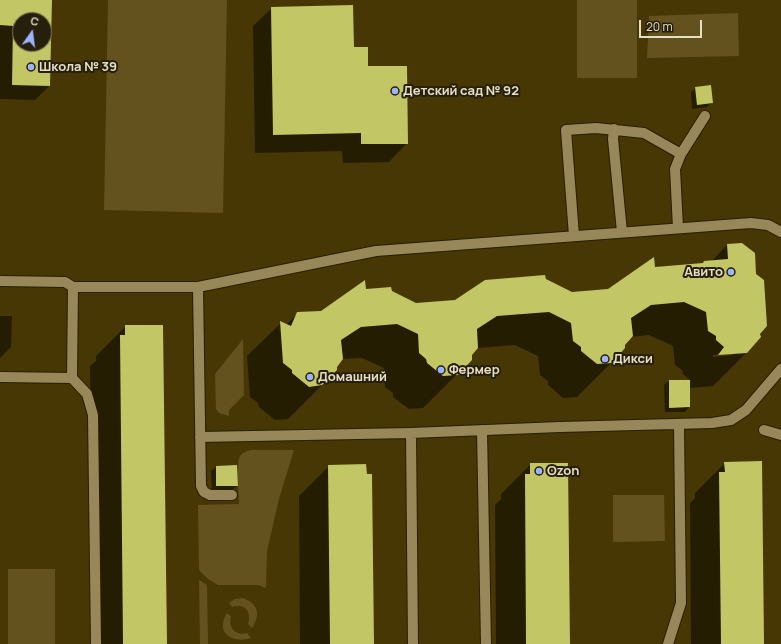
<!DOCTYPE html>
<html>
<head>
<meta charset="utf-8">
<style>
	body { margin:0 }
	#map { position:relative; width:781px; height:644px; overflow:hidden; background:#463705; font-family:Manrope,sans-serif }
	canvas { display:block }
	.north { position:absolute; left:12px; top:12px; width:40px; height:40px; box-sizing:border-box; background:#261f0c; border:1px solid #736b56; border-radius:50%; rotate:14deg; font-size:11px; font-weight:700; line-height:16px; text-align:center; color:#e7dec6 }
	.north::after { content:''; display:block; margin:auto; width:14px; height:18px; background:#9db4fd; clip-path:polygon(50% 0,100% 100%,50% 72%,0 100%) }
	.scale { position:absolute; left:639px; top:20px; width:63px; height:18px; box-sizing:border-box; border:2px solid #e7dec6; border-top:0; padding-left:5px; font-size:12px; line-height:14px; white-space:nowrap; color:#e7dec6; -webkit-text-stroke:3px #261f0c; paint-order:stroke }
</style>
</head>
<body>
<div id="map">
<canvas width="781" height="644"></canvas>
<div class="north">С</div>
<div class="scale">20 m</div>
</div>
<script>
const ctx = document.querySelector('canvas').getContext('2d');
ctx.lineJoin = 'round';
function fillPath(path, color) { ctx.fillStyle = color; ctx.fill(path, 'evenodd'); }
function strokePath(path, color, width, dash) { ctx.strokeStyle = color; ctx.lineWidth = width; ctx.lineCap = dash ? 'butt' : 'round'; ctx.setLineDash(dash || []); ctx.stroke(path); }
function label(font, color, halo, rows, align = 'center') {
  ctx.font = font + ' Manrope,sans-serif'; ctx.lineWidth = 4; ctx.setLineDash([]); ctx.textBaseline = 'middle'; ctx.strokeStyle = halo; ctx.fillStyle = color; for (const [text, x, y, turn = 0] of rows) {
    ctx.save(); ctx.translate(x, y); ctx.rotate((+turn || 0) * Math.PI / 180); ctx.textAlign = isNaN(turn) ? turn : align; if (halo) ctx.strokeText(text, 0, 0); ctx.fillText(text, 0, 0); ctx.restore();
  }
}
fillPath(new Path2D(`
	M108,0H227L223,213L104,210Z
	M577,0H637V78H577Z
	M738,13L739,56L647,58L649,16Z
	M243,339L244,395L229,410V416L219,413L216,409L215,374Z
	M251,450H294L279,499L267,551L266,588L261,586L257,585H218L208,579L199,570L198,505L239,504C239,495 236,462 240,456C243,452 247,451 251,450Z
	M613,495H664L665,541L613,542Z
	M8,569H55V644H8Z
	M199,580L207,585L208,641V644H200Z
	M243,598C258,604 261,614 252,628L248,624C252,611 245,603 232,607L229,603L235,599Z
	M227,613L231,616C228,628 235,636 247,633L251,638C231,644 215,632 227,613Z`), '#64521e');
fillPath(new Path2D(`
	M0,0H51L49,86L35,100L0,99ZM20,20H44V44H20Z
	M272,8L353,48L367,67L407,143L389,162L343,163L342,151L255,153L253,26Z
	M695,88L712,102L707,107L692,109L691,93Z
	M727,245L759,334L747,352L713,386L689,388V407L685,412H665L664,385L669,381L689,384L691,381L683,374L682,370L675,365L673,346L649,335L631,337L611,363L577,397L563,398L548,385V381L540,375L538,356L515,345L478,348L470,355L457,374L423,408L409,409L393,397V393L385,387L384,368L362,358L341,359L322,385L288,419L275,420L259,407L258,403L250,397L247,356L281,323L286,325L298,313L321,312L365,290L391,292L416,304L456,301L545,280L571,293L608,290L654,268L702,264L704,262L712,261ZM733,353V355L713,357V355Z
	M0,316H12L11,347L0,358Z
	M126,326L166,644H93L90,366L96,361V356Z
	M725,463L763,644H691L690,503L695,498V493Z
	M531,464L569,644H496L495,505L501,499V494Z
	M329,466L373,644H300L299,496Z
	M216,467L237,486L232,490L212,491L211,471Z`), '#0007');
fillPath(new Path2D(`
	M0,0H52L50,86L12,85L13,26L0,25ZM20,20H44V44H20Z
	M353,5L354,47H368V66H407L408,144H361V133L273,135L271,7Z
	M711,85L713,103L697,105L695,87Z
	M742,243L755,253L756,274L764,280L767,326L760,334L761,337L747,353L718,355L724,347L716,340V336L708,331L706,312L684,302L651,305L631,318L633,336L625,345V348L612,363L597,364L581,351V347L573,341L571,323L549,312L497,316L477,329L478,348L472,355V360L458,375L443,376L427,363L426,359L419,353L418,334L397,324L361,327L341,340L343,359L337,367V370L322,385L309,387L292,373V370L283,363L280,321L291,326L297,312L321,311L365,280L366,289L391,287L392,291L416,303L455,300L485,280L545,275L546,279L572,292L608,289L654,257L655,267L703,263L704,261L728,259L727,244Z
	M125,325H163L167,644H123L120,335H125Z
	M669,380H690V407L669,408Z
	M762,461L764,644H721L719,472H725L724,462Z
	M530,463H568L570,644H526L525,474H530Z
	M366,464L367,474H372L374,644H330L328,465Z
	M237,465L238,486H216V466Z`), '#c3c664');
const minor = new Path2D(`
	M614,129L613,139L622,232
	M678,228L675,169L681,154L705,116
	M574,236L566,130L596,128L644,133L681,154
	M0,281L65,282L73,287H198L376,251L751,223L768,225L781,232
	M73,287L72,378L87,394L93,415L96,644
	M198,287L201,486L204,492L210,495H232
	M0,377L72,378
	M482,430L486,644
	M764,430L781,435
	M411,433L413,644
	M200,437L411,433L560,427L712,423L731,420L746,410L781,369
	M668,644L681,603L679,425`);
strokePath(minor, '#291e00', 12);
strokePath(minor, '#988759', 10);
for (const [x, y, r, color] of [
	[31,67,4,"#9db4fd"],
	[395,91,4,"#9db4fd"],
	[731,272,4,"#9db4fd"],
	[605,359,4,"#9db4fd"],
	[441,370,4,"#9db4fd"],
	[310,377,4,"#9db4fd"],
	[539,471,4,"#9db4fd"]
]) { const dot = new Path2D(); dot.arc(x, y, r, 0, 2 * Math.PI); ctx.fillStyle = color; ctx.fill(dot); strokePath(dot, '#261f0c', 1.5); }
label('bold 13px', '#e7dec6', '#261f0c', [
	["Школа № 39",39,67],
	["Детский сад № 92",403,91],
	["Авито",723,272,"right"],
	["Дикси",613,359],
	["Фермер",449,370],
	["Домашний",318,377],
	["Ozon",547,471]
], 'left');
</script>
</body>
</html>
